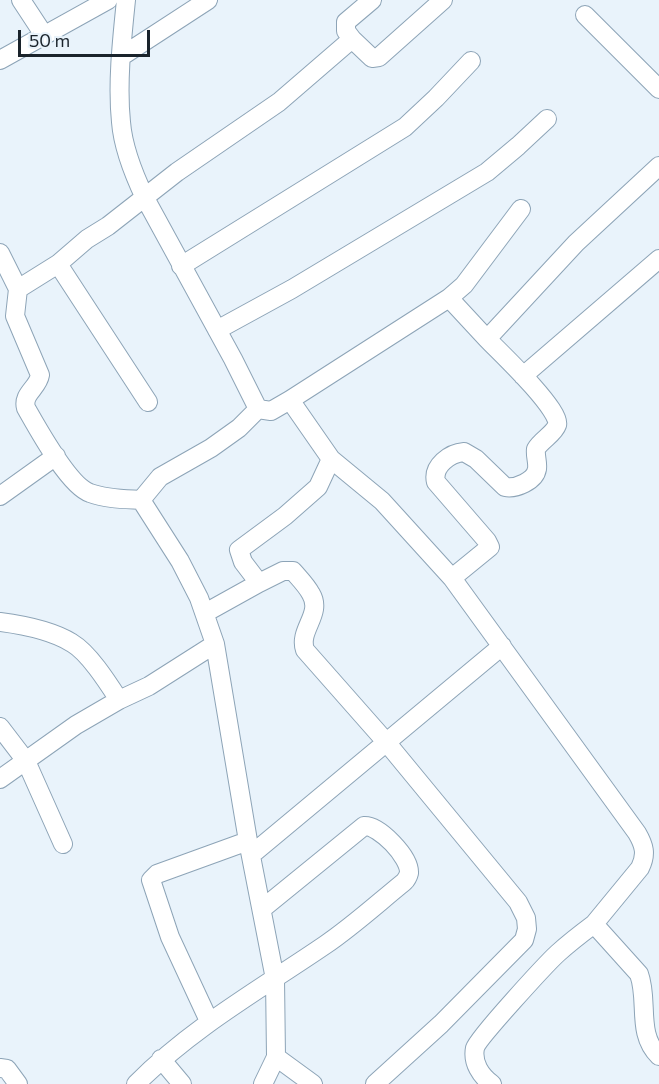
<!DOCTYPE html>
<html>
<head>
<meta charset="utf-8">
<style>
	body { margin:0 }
	#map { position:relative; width:659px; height:1084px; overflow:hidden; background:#e9f3fb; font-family:Commissioner,sans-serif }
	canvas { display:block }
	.scale { position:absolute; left:18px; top:30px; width:132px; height:27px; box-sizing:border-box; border:3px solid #1a232b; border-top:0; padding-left:8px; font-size:18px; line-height:21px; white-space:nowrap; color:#1a232b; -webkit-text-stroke:4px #e9f3fb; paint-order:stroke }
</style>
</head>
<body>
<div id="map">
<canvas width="659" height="1084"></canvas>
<div class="scale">50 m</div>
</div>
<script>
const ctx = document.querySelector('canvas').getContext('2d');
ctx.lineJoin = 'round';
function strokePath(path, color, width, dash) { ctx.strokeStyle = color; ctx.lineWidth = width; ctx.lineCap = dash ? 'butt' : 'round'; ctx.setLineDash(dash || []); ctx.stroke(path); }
const street = new Path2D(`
	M21,0L44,35
	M126,0C122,39 117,83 121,122C123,148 134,175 145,198L233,359L258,409L239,428L211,448L160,477L141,500L180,561L199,598L215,644L248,841L275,979L276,1057L263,1084
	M585,15L659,89
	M352,39L372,58L379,57L443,0
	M122,56L208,0
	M0,60L108,0
	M0,253L18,289L58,264L87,239L108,226L177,172L279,102L352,39L346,31V22L372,0
	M58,264L148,402
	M181,266L405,127L436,98L471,61
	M18,289L15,316L40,375C38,388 22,394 26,408C38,429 69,486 90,493C106,499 124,499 141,500
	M449,298L464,285L521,209
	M217,330L292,289L487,172L518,146L547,119
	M523,376L659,259
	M290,400L331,459L382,501L452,578L637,833C644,845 647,854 640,868L594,924L639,974C649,1001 636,1034 659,1056
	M258,409L271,411L290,400L449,298L487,339L576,243L659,166
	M0,496L56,456
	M452,578L490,547L487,541L436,482C432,466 450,453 464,452L476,459L505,487C516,489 535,481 537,469C538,462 535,456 536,449C541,440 554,434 557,425C562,411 499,351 487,339
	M259,583L283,571H293C299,578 307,586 311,594C323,614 298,630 305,650L387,743L518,902L526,918L527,929L524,940L441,1024L375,1084
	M205,613L259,583L243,562L239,550L285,516L318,487L331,459
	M0,622C23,625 51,630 72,643C89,653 108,683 119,700
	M0,727L26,761L63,844
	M0,779L76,725L119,700L149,686L215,644
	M251,855L502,646
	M209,1021L170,937L151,880L157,874L248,841
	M276,1057L313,1084
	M161,1059L182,1084
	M0,1068L7,1069L18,1084
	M136,1084C193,1027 259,990 325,945C353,926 378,903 404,882C407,879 408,877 409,873C410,857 379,825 364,826L262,909
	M492,1084C481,1076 472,1063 475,1048C478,1038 546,964 558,953C569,943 582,933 594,924`);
strokePath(street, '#8da4b7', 20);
strokePath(street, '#fff', 18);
</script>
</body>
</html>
